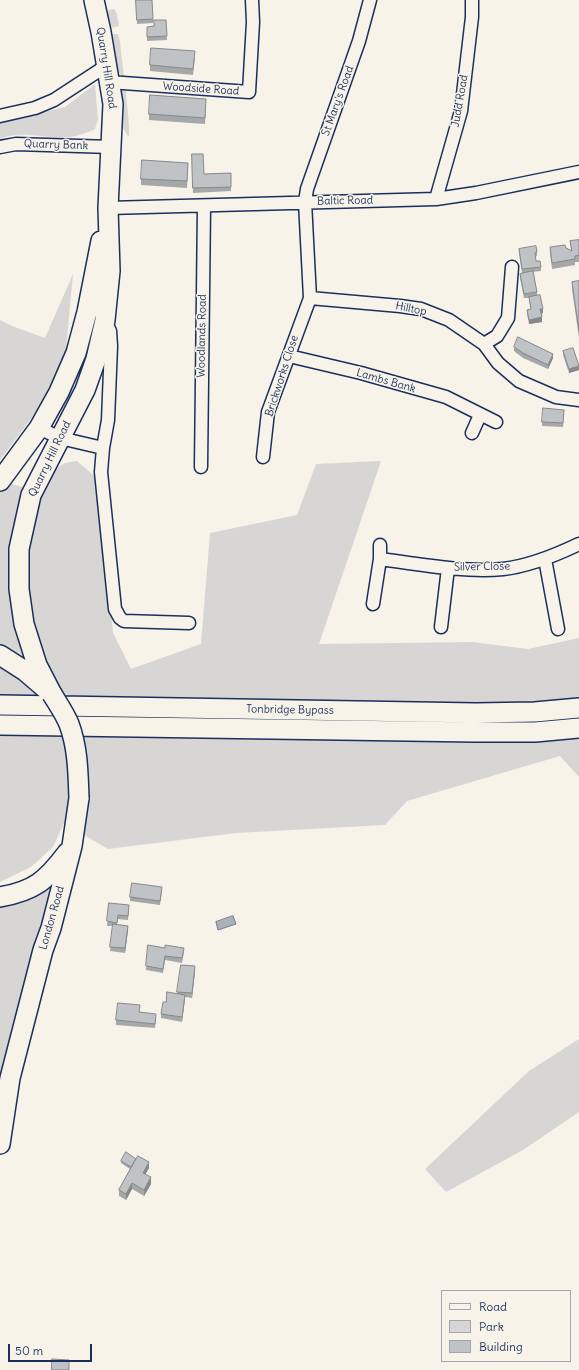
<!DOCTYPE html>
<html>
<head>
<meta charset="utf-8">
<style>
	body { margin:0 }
	#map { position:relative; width:579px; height:1370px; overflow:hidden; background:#f7f3e8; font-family:Delius,sans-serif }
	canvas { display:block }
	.legend { position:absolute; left:441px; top:1290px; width:130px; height:72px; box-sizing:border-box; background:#f7f3e8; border:1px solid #9fa5b1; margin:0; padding:5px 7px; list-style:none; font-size:12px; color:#1b2f5e }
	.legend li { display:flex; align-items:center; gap:8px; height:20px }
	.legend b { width:20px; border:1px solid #9fa5b1 }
	.scale { position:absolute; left:8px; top:1344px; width:84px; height:18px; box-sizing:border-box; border:2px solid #1b2f5e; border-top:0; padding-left:5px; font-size:12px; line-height:14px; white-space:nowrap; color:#1b2f5e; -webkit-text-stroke:3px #f7f3e8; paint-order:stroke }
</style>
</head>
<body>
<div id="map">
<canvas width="579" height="1370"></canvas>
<ul class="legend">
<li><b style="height:5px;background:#f7f3e8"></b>Road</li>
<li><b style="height:11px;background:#d7d6d4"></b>Park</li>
<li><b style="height:11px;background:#c0c3c5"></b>Building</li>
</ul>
<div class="scale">50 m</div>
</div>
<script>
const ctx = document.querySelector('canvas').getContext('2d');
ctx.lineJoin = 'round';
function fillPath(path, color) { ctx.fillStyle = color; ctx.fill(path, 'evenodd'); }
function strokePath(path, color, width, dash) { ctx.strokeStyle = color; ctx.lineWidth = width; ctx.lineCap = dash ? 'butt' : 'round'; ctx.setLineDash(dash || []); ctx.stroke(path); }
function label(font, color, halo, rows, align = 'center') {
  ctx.font = font + ' Delius,sans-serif'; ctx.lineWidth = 3; ctx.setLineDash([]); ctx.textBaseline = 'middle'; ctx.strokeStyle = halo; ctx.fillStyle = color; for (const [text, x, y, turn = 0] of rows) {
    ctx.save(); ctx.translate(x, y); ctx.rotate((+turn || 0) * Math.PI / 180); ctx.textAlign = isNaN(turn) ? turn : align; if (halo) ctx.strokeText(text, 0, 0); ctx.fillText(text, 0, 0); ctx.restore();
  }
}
fillPath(new Path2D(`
	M114,9L117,14L119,26L110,28L108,27L106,13L109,10Z
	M113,34H118L120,42L124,77C113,72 112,46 110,35Z
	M95,84L98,119L95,129C88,132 79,136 71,137C50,140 20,129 0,139V122L65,107Z
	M126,89C126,105 130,121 129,137C120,128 121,110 119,98V93Z
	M73,274L66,350L54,388L0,460V320L12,326L45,338Z
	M77,461L99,480L113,633L131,669L201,644L210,533L297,515L316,464L381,461L319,644L472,642L528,649L579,638V777L560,756L407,801L385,825L236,833L108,849L64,823L53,847L31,867L0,882V481L27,488L65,463Z
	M56,877C36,945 14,1013 0,1083V905Z
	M579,1039V1112L523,1150L446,1192L425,1169L529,1071Z`), '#d7d6d4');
const water = new Path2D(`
	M233,916L236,924L218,930L216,922Z`);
fillPath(water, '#acb0b9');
strokePath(water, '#727c95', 1);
const minor = new Path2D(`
	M370,0L359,41L307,189L305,202L310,298L400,306L421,309L449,320L484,344L498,363L519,381L556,397L579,400
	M109,82L249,92L253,22L252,0
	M0,116L35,108L54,100L106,66
	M0,147L16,144L111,147
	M436,199L461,111L472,17V0
	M108,208L436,199L476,193L579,172
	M105,321L110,331L111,346L108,420L103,448L101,472L115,609L120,618L124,621L189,623
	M484,344L497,336L508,318L512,267
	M289,356L361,373L446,397L496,422
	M39,428L60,438L103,448
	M472,433L480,415
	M263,457L268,412L310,298
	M201,467L204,206
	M380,545V559
	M545,559L558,629
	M373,604L380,559C418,564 466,573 503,569C530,566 556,555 579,544
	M441,627L448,568`);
const trunk = new Path2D(`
	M0,481L39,428L59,392L76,353L87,312L101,241
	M0,655L25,671L46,689
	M52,694L37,665L24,624L19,589V549L31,495L85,390L96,359L105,320L110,271L108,208L113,104L101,32L94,0
	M0,705L476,713L535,712L579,708
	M0,725L475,732H535L579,728
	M0,897C34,891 46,881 67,853
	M0,1144L10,1078L43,950L51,928L72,846L79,798`);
strokePath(minor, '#1b2f5e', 15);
strokePath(trunk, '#1b2f5e', 22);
strokePath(minor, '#f7f3e8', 12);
strokePath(trunk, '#f7f3e8', 19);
const trunkBridge = new Path2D(`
	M52,694C58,704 65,714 69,724C78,748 78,773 79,798`);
strokePath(trunkBridge, '#1b2f5e', 22, []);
strokePath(trunkBridge, '#f7f3e8', 19);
fillPath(new Path2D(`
	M136,0L153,19V23L137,24Z
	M166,20L167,40L147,41V27L154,26Z
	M195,58L193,75L150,71V65Z
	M206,105L205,124L149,120V114Z
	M192,154L204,174L231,173V191L193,193Z
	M188,169L187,188L141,185V179Z
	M579,240V262H575V265L552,269L550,253V247L566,248L571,250L570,241Z
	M519,249L537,252V256L535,257L536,261L541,267V271L533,272L537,292V295L543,313L541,314L542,322L529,324L527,314V310L531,309L529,301V298H524L520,278V274L522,273L519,253Z
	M579,281V338L572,289V282Z
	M514,347L553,358L548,369L523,358L514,351Z
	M563,351L579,370L569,373L563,355Z
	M564,414L563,427L542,426V422Z
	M162,891L160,905L130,901V897Z
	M109,903L129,910L128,920L118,919L117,924L128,930L125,953L110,951L113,926H107Z
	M148,945L184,952L182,963L165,960L163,973L146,970Z
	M195,971L192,998L185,997L182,1022L161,1018V1014L166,1002L177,994V992Z
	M140,1012L156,1018L155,1028L116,1025V1020Z
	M121,1161L149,1168L145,1174L151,1184L144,1196L132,1189L126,1200L119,1196V1190L130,1169L121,1163Z`), '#a5a8a9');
fillPath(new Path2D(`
	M540,309H543V313L540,314Z
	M542,317V322L529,324V320Z
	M553,354V358L548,369V365Z
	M579,366V370L569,373V369Z
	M128,926V930L125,953V948Z
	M195,966V971L192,998V993Z
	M185,995V999L182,1022V1017Z
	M149,1162V1168L143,1179V1173Z
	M151,1177V1184L144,1196V1190Z
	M132,1183V1189L126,1200V1194Z`), '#86888a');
const building = new Path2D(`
	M136,0H152L153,19L137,20Z
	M154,20H166L167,36L147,37V27L154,26Z
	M151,48L195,51L193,69L150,65Z
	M150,95L206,99L205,118L149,114Z
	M192,154H203L204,174L231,173V187L193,188Z
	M142,160L188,163L187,181L141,179Z
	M579,240V255L575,256V259L552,263L550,247L565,245L566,248L572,251L570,241Z
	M536,246L537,252L535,253L536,261H540L541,267L522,269L519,249Z
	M533,271L537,292L524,294L520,274Z
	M579,281V331L572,282Z
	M540,295L543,309H540L542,317L529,320L527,310L531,309L529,297Z
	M518,337L553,354L548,365L523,353L514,347Z
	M573,348L579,366L569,369L563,351Z
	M543,408L564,410L563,423L542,422Z
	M132,883L162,887L160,901L130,897Z
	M109,903L129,905L128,916L118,915L117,923L107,921Z
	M113,924L128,926L125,948L110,947Z
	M148,945L165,948V945L184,948L182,958L165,956L163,969L146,966Z
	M181,965L195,966L192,993L177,992Z
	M167,992L185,995L182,1017L161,1014L163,1002H166Z
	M118,1003L140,1005L139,1012L156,1014L155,1024L116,1020Z
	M126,1152L136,1159L131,1167L121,1161Z
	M138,1156L149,1162L143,1173L151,1177L144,1190L132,1183L126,1194L119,1190Z
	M52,1359L69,1360V1370H52Z`);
fillPath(building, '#c0c3c5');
strokePath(building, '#86888a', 1);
label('11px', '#1b2f5e', '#f7f3e8', [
	["Quarry Hill Road",106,68,81],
	["Woodside Road",201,89,4],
	["St Mary's Road",338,101,-70],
	["Judd Road",460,101,-80],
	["Quarry Bank",56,145,2],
	["Baltic Road",345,201,-1],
	["Hilltop",411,309,11],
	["Woodlands Road",202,336,-89],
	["Brickworks Close",282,376,-72],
	["Lambs Bank",386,381,16],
	["Quarry Hill Road",50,459,-64],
	["Silver Close",482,567,-1],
	["Tonbridge Bypass",290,710,1],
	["London Road",52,918,-74]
]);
</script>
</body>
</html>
